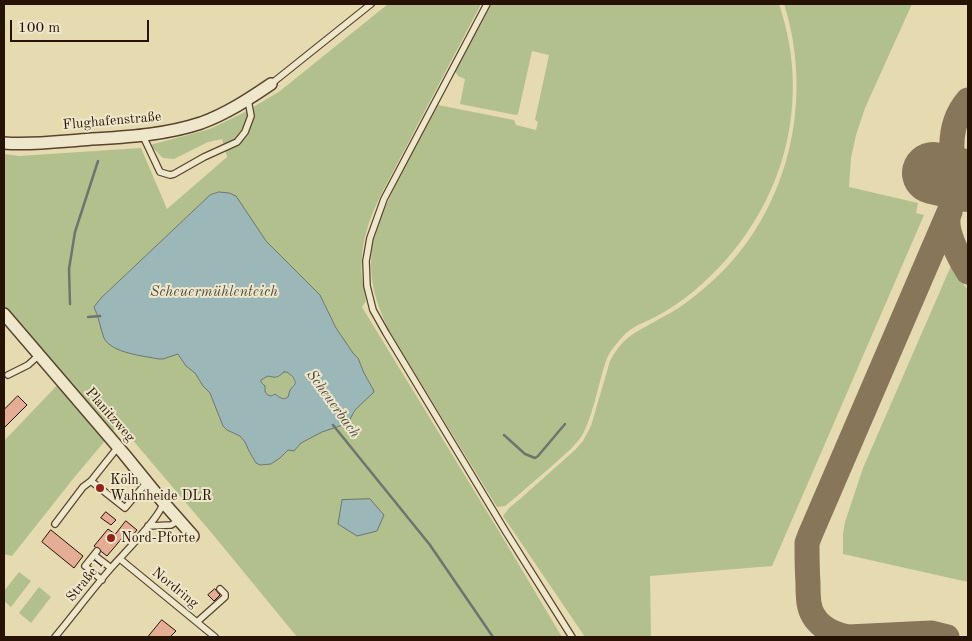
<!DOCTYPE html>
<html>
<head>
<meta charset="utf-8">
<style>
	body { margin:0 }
	#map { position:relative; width:972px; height:641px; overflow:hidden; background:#e6dab1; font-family:"Old Standard TT",serif }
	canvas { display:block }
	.frame { position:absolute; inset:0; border:5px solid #281202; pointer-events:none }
	.scale { position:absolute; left:10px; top:20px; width:139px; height:22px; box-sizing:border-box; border:2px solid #281202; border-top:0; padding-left:6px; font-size:15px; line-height:18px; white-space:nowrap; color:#281202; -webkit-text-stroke:4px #efe7cc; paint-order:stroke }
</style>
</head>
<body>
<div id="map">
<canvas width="972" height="641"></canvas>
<div class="frame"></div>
<div class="scale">100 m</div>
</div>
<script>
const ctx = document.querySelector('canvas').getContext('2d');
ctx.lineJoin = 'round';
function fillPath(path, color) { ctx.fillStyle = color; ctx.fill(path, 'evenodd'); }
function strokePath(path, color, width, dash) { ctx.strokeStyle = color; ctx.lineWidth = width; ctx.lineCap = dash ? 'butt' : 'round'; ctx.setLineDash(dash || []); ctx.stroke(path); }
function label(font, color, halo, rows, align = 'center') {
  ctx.font = font + ' "Old Standard TT",serif'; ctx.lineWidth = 4; ctx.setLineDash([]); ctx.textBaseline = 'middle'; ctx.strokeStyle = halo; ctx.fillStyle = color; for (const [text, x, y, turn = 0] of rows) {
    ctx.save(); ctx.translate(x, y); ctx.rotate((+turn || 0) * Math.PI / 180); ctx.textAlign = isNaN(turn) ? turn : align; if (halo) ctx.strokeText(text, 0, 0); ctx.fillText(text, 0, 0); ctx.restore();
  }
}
fillPath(new Path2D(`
	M388,4H481L386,185C370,215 359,244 362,278C363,286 365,294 366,301L362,307L500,533L562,637H297L215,537L119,424L73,479L12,556L4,554V441L65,377L4,306V154L19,156L141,148L167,209L227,157L222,139L208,142L174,159L163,158L150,145L210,129L245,112L280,91ZM219,192L229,193L266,241L320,295L336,328L353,353L358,358L364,373L373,389L343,425L322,432L301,443L295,450H288L280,458L271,464L260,465L256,463L249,451L245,442L240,436L231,432L223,426L210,393L203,386L195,373L186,366L178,354L113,346L106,340L98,316L94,307L101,298L210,195Z
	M491,4H779C815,110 779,220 694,291C683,300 670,309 657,316C648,321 638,324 630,330C624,334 619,341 614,347C607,355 605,364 602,374C597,392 592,415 584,432C577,445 564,455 553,465C541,476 528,486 516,497L505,506L497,507L389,331C377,305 368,280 372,250C376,221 391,195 404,169C415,148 427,126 438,105L514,120L516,125L536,130L538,122L535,120L549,55L532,51L518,114L516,115L460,104L465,79L458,76L455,71Z
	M784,4H912L865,108L856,135L851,158L849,187L918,203L916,213L924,215L772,566L650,576L651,637H585L503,516L509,508L520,499L575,450L583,441L591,426L610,361C624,335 637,332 661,318C673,312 685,304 696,295C784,228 817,108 784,4Z
	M951,266L954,273L968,290V582L843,554V534L845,522L863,468Z
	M284,372H287C301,384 291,384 288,397C283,401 279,397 274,394L270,396C264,394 264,390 264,384L261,382V380L268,376C277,378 277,378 284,372Z
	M19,572L31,581L11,607L4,601V591Z
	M39,587L51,597L31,623L19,613Z`), '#b2c08e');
const water = new Path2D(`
	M219,192L229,193L236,196L266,241L320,295L336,328L353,353L358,358L364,373L373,389L374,392L355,410L349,421L343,425L322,432L301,443L294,451L288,450L280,458L271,464L260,465L256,463L249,451L245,442L240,436L227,430L223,426L210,393L203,386L195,373L186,366L178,354L163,359H159C144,356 111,353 104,338C100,328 99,317 94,307L101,298L210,195ZM284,372H287L293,377L295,381V384L290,390L288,397C283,401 279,397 275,394L271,396C264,394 265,391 265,386L261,382V380L268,376C277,378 277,378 284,372Z
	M370,499L384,515L377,531L357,536L338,524L342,500Z`);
fillPath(water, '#9cb7b8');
strokePath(water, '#6e756f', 1);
strokePath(new Path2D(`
	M70,304L69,269L75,232L98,161
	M88,317L100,316
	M333,425L430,545L493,637
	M504,435L525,454L535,458L538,456L565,424`), '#6e756f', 2.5);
strokePath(new Path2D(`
	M968,100C955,115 951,132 952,151C952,156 953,162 955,167C958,174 964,181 968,187
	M950,212C942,228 960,259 968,272
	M947,637L931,633L848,637C829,633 812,623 809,603C808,596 808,589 808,583C807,570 807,556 807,543L810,535L968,168`), '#87765a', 25);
strokePath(new Path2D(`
	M933,173L968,181`), '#87765a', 62);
const building = new Path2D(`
	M18,396L27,405L4,428V410Z
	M106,512L116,520L111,525L101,518Z
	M126,521L137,530L128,541L123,537L107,556L94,546L108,529L115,534Z
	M51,530L83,556L74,568L42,542Z
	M215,589L220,595L214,601L208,595Z
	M162,620L176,631L170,637H148Z`);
fillPath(building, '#e5ad96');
strokePath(building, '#281202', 1);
const service = new Path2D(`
	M487,4L384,199L370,238L366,261L367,286L373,310L386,333L506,532L572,637
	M271,84L371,4
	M143,136L160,172L170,175L174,174L204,157L237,142L245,132L251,116L248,100
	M8,375L28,365L39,355
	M118,447L91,481L125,508L147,482
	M55,524L83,487L91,481
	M148,526L171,525L176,522V517
	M97,551L85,566L102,580
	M94,555L111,568
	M120,559L215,637
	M197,622L225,597V594L220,589
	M55,637C74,614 92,590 111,568C121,556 163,515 163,502`);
const minor = new Path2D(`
	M4,143C29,145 55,142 80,140C121,137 162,136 201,123C226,114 249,99 271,84
	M4,314L124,454L163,502L193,536`);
strokePath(service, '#58442e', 8);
strokePath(minor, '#58442e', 14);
strokePath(service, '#efe7cc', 5.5);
strokePath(minor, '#efe7cc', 11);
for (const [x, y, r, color] of [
	[100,488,5,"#8f2418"],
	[111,538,5,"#8f2418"]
]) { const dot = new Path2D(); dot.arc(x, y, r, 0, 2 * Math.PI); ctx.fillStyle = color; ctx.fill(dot); strokePath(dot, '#efe7cc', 2); }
label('14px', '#281202', '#efe7cc', [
	["Flughafenstraße",112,121,-5],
	["Planitzweg",110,415,49],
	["Straße I",85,581,-51],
	["Nordring",175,588,39]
]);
label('14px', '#281202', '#efe7cc', [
	["Köln",110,480],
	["Wahnheide DLR",110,496],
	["Nord-Pforte",121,538]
], 'left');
label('italic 15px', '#514c42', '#efe7cc', [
	["Scheuermühlenteich",214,292],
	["Scheuerbach",333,404,54]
]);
</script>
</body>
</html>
